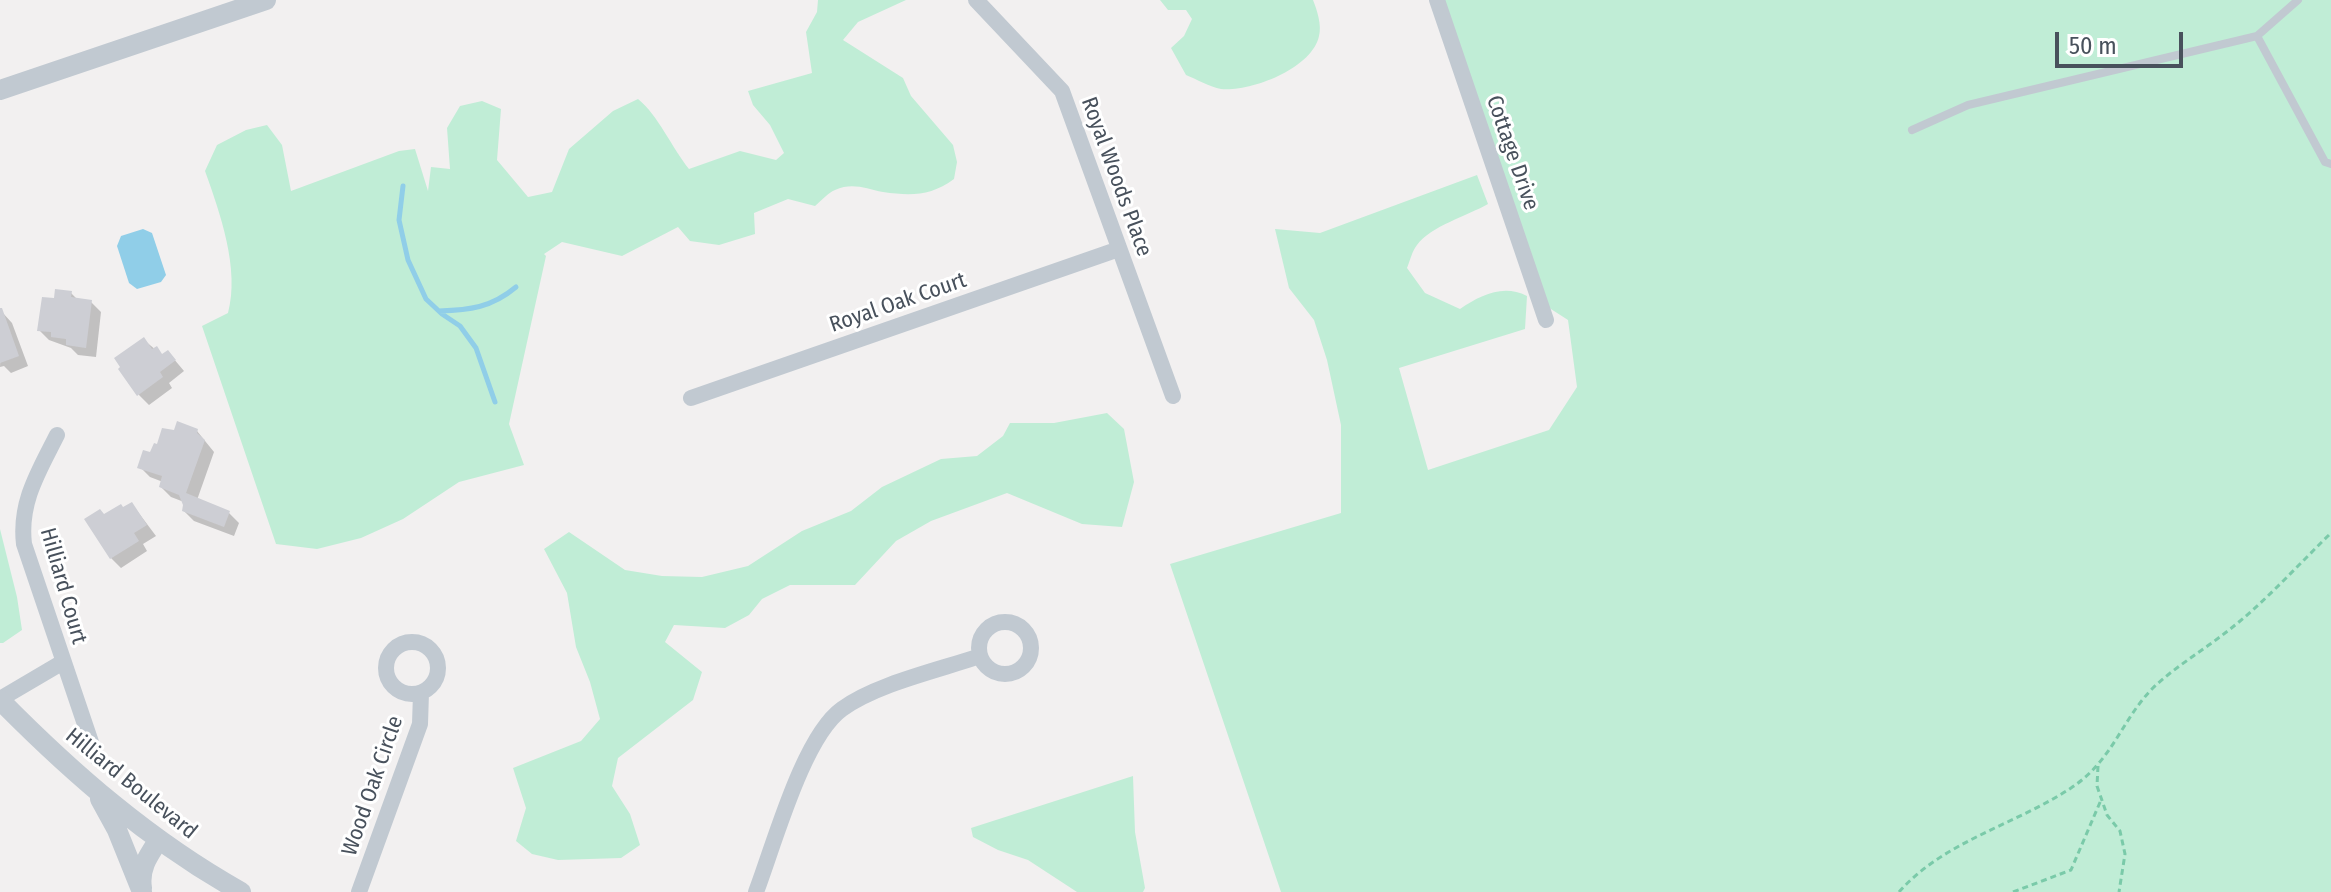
<!DOCTYPE html>
<html>
<head>
<meta charset="utf-8">
<style>
	body { margin:0 }
	#map { position:relative; width:2331px; height:892px; overflow:hidden; background:#f2f0f0; font-family:"Fira Sans Condensed",sans-serif }
	canvas { display:block }
	.scale { position:absolute; left:2055px; top:32px; width:128px; height:36px; box-sizing:border-box; border:4px solid #48515c; border-top:0; padding-left:10px; font-size:24px; line-height:28px; white-space:nowrap; color:#48515c; -webkit-text-stroke:6px #fff; paint-order:stroke }
</style>
</head>
<body>
<div id="map">
<canvas width="2331" height="892"></canvas>
<div class="scale">50 m</div>
</div>
<script>
const ctx = document.querySelector('canvas').getContext('2d');
ctx.lineJoin = 'round';
function fillPath(path, color) { ctx.fillStyle = color; ctx.fill(path, 'evenodd'); }
function strokePath(path, color, width, dash) { ctx.strokeStyle = color; ctx.lineWidth = width; ctx.lineCap = dash ? 'butt' : 'round'; ctx.setLineDash(dash || []); ctx.stroke(path); }
function label(font, color, halo, rows, align = 'center') {
  ctx.font = font + ' "Fira Sans Condensed",sans-serif'; ctx.lineWidth = 6; ctx.setLineDash([]); ctx.textBaseline = 'middle'; ctx.strokeStyle = halo; ctx.fillStyle = color; for (const [text, x, y, turn = 0] of rows) {
    ctx.save(); ctx.translate(x, y); ctx.rotate((+turn || 0) * Math.PI / 180); ctx.textAlign = isNaN(turn) ? turn : align; if (halo) ctx.strokeText(text, 0, 0); ctx.fillText(text, 0, 0); ctx.restore();
  }
}
fillPath(new Path2D(`
	M818,0H906L858,22L843,40L903,78L911,96L953,145L957,162L954,179C931,196 911,196 883,192C866,189 853,182 835,190C828,193 821,201 815,206L788,199L754,213L755,234L719,245L690,241L678,227L622,256L562,242L544,254L546,256L509,424L524,465L459,482L403,519L361,538L317,549L276,544L202,326L228,313C240,269 220,213 205,171L217,145L246,130L267,125L282,145L291,191L399,151L415,149L428,191L431,167L450,169L447,128L460,106L482,101L501,109L497,160L528,197L552,192L569,149L613,111L638,99C658,115 672,148 689,169L740,151L776,160L784,153L770,125L753,105L748,91L812,73L806,32L817,12Z
	M1160,0H1313C1317,10 1322,25 1319,36C1312,69 1250,92 1221,89C1210,87 1196,79 1186,75L1171,48L1184,36L1192,19L1186,10H1168Z
	M1437,0H2331V892H1281L1170,564L1341,513V425L1327,360L1314,320L1289,288L1275,229L1320,233L1477,175L1488,204C1467,216 1431,226 1417,245C1412,251 1410,261 1407,268L1425,293L1460,309C1481,295 1503,284 1527,296L1525,329L1399,368L1428,470L1549,430L1577,387L1568,320L1540,302Z
	M1107,413L1124,429L1134,482L1122,527L1082,524L1007,493L931,521L896,541L855,585H790L762,599L749,615L725,628L674,625L665,642L702,672L693,700L618,758L612,786L630,814L640,845L621,858L558,860L532,854L516,841L526,808L513,768L581,741L600,719L590,682L576,647L567,593L544,549L569,532L625,570L662,576L702,577L748,566L802,531L851,511L882,487L941,459L977,456L1003,436L1010,423H1054Z
	M0,529L17,597L22,630L3,643H0Z
	M1133,776L1135,832L1145,888L1143,892H1077L1028,860L998,850L973,837L971,828Z`), '#c0edd6');
fillPath(new Path2D(`
	M143,229L152,233L166,275L161,282L137,289L129,283L117,246L121,236Z`), '#90cee8');
fillPath(new Path2D(`
	M71,293L78,300L91,302L101,312L96,357L78,355L71,348L49,340L39,330L55,301Z
	M2,312L12,323L28,366L11,373L4,366L0,367Z
	M144,340L163,356L168,352L184,371L169,383L172,388L149,405L139,395Z
	M197,431L214,452L197,500L229,513L239,523L234,536L194,521L184,511V502L171,497L161,487L163,482L150,477L140,467L152,454Z
	M132,504L156,536L143,544L147,551L121,568L111,558L105,516Z`), '#0003');
strokePath(new Path2D(`
	M403,186L399,220L408,260L426,299L442,314L460,326L476,348L495,402
	M439,311C469,310 491,308 516,287`), '#90cee8', 5);
fillPath(new Path2D(`
	M55,289L72,291L71,297L92,300L86,348L66,345V339L51,337V332L37,331L42,297L54,298Z
	M0,308H2L19,356L0,363Z
	M144,337L152,349L157,346L162,354L168,350L176,360L160,372L163,377L137,396L118,369L120,367L114,358Z
	M177,421L198,429L197,433L205,440L186,493L230,511L224,527L182,511L183,505L179,495L159,487L162,476L137,468L143,450L150,452L154,443L157,444L162,428L174,430Z
	M132,502L147,525L134,533L139,541L110,559L84,519L100,509L104,514L121,504L123,507Z`), '#cdced4');
strokePath(new Path2D(`
	M2098,766L2097,786L2107,815L2120,831L2125,854L2119,892
	M1899,892C1944,841 2015,825 2071,788C2114,760 2122,717 2156,685C2178,665 2205,649 2229,630C2266,601 2298,565 2331,533
	M2013,892L2071,870L2101,800`), '#7acaa9', 3, [6, 4]);
strokePath(new Path2D(`
	M2257,36L2325,162L2331,164
	M1912,130L1968,105L2257,36L2298,0`), '#c1c9d1', 8);
strokePath(new Path2D(`
	M976,0L1062,91L1173,396
	M1437,0L1546,320
	M691,398L1119,249
	M57,435C39,471 19,502 24,544L96,757
	M979 648a26 26 0 1 1 52 0a26 26 0 1 1-52 0Z
	M386 668a26 26 0 1 1 52 0a26 26 0 1 1-52 0Z
	M0,699L63,662
	M359,892L420,724L421,693
	M756,892C774,845 803,737 842,709C876,684 939,670 980,656`), '#c1c9d1', 16);
strokePath(new Path2D(`
	M0,90L266,0
	M0,700C73,774 150,841 241,892
	M100,799L117,830L142,892
	M142,888C139,869 148,856 158,841`), '#c1c9d1', 20);
label('22px', '#48515c', '#fff', [
	["Cottage Drive",1512,153,71],
	["Royal Woods Place",1116,177,70],
	["Royal Oak Court",898,303,-19],
	["Hilliard Court",63,586,74],
	["Hilliard Boulevard",131,784,39],
	["Wood Oak Circle",373,786,-71]
]);
</script>
</body>
</html>
